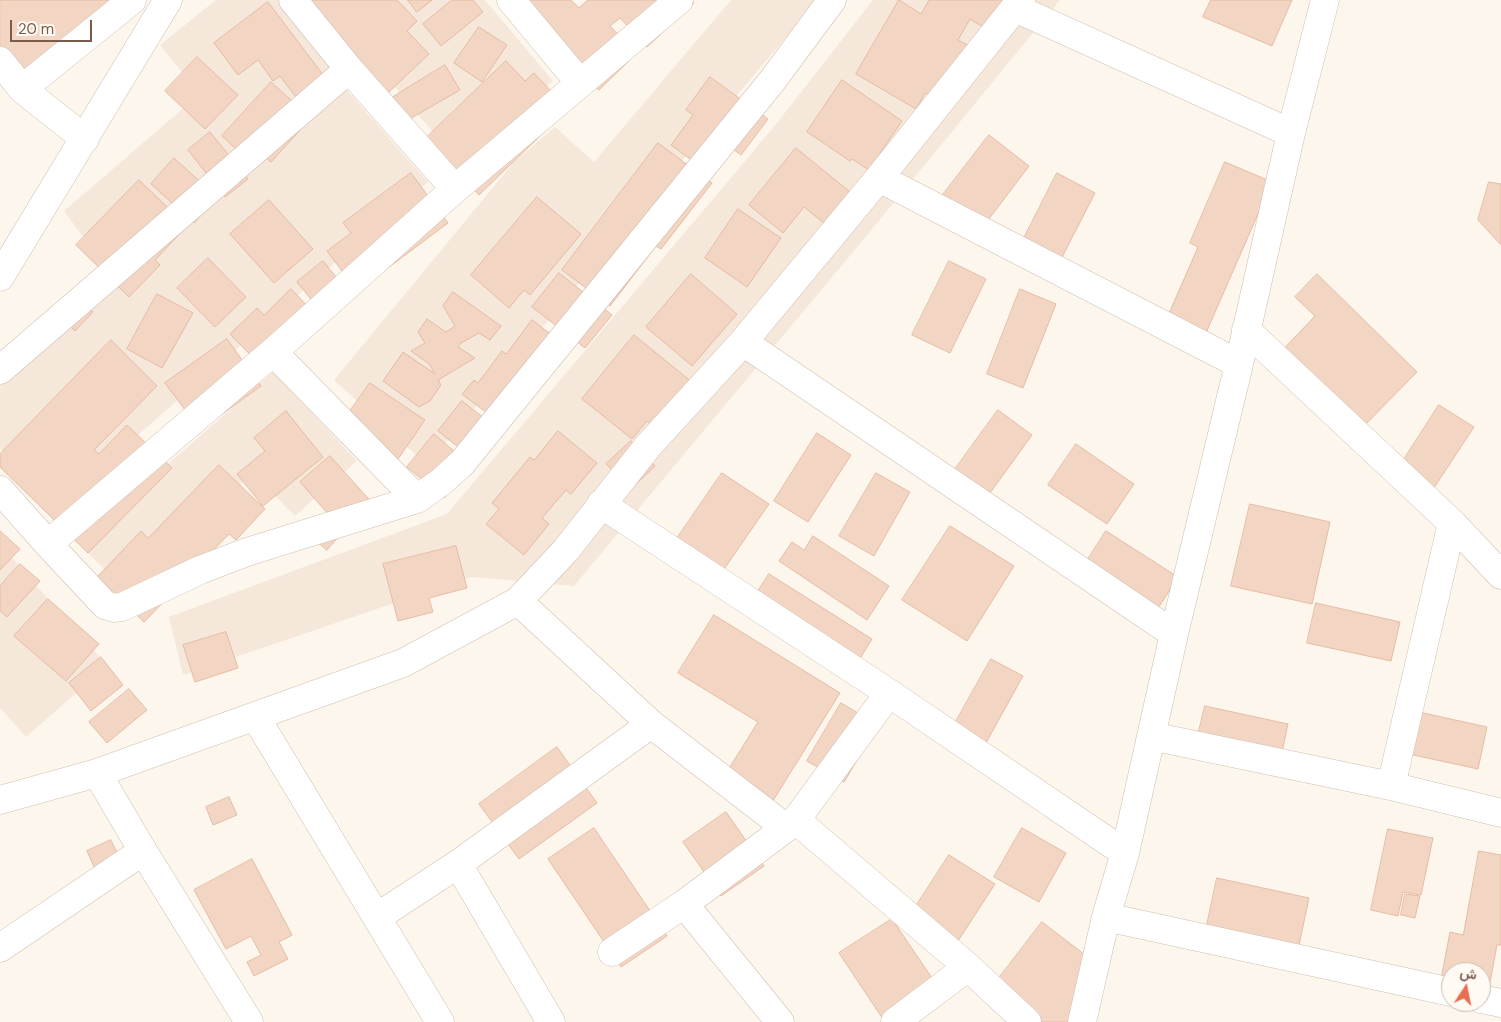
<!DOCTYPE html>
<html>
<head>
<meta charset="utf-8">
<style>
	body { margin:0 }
	#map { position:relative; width:1501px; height:1022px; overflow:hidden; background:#fdf6ec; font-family:"DM Sans",Vazirmatn,sans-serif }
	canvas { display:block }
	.north { position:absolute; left:1441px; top:962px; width:50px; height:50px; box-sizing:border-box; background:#fffaf3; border:1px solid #cabbb1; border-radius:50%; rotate:11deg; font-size:14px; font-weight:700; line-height:20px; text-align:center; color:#7a5c4d }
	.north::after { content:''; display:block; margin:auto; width:18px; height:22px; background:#e76f51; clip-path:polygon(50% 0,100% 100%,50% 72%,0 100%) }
	.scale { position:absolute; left:10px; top:20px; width:82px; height:22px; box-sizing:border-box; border:2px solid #7a5c4d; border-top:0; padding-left:6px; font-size:15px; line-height:18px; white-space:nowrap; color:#7a5c4d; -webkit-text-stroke:4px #fffaf3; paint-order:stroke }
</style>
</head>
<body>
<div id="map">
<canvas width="1501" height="1022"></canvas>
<div class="north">ش</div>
<div class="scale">20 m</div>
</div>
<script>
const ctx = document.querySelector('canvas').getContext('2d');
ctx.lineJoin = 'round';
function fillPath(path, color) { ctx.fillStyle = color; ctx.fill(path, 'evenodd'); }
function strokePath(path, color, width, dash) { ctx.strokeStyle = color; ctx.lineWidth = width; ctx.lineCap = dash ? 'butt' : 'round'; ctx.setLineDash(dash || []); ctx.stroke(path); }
fillPath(new Path2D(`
	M216,0H282L338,66L105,267L64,211L200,94L160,45Z
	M322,0H485L553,81L457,161Z
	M731,0H817L427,465L334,380L514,162L555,127L594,162Z
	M873,0H1060L868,234L574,586L471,577L183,675L169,617L447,514L773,128Z
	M344,87L428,182L53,509L0,448V386Z
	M273,372L357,461L295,516L253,473L126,591L78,543Z
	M0,544L107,666L26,737L0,708Z`), '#f5e8da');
const building = new Path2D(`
	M0,0H128L23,76L0,44Z
	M300,0H397L417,21L407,31L429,54L389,92Z
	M408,0H432L417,12Z
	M452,0H473L483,12L441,46L423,24Z
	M515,0H571L579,8L588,0H691L694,3L647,47L620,18L610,26L636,54L599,90Z
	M899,0L921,14L929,0H1006L988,30L970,19L958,40L973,48L965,62L957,57L933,98L925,93L916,109L856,74Z
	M1211,0H1292L1272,46L1203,17Z
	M268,2L339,96L311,117L280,76L273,81L258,60L238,75L214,43Z
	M479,27L507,45L482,82L454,63Z
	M197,57L238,95L205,129L165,91Z
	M506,61L525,81L534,73L568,109L479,195L425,139Z
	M445,65L460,90L408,120L393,97Z
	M710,77L768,119L741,155L733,149L713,176L671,145L693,115L686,110Z
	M842,80L902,121L880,153L886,157L875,174L852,159L850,161L807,132Z
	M271,82L311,118L271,162L256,149L247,159L222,136Z
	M210,132L248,179L225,197L188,150Z
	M989,135L1029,166L976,236L935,205Z
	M658,143L712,183L661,249L656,246L610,306L562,270Z
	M796,148L855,196L830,228L804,207L783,233L749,205Z
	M174,158L217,197L194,223L151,184Z
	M1225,162L1272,182L1202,342L1164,325L1198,247L1190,243Z
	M411,173L448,223L357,291L327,251L351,233L343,223Z
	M1057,173L1095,193L1055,271L1017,252Z
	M139,180L187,226L155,260L160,265L129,297L76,245Z
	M1489,182L1501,184V245L1478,220Z
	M537,197L581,234L530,295L524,290L509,308L471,275Z
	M269,200L313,249L274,283L230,234Z
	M738,209L781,238L747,287L705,258Z
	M208,258L246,297L215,327L177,288Z
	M323,261L350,294L324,315L297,282Z
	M949,261L986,279L950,353L912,335Z
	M559,273L612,315L585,348L532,307Z
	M691,274L737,314L692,366L646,327Z
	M1317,274L1417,372L1356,434L1276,357L1315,316L1295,297Z
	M291,289L319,318L265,370L230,334L257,308L264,315Z
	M1020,289L1056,304L1023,388L987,374Z
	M453,292L501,326L490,340L479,333L461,343L458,347L475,358L438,380L441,385L430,401L419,407L383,381L403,352L435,374L429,364L411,351L425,343L418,332L427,319L446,332L455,326L443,306Z
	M157,294L193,313L162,368L127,349Z
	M75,295L93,312L75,331L57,314Z
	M532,320L560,341L499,422L462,394L474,380L478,383L502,351L506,354Z
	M634,335L704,392L668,437L647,421L632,439L582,399Z
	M227,339L261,386L200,430L165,383Z
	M111,340L157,386L94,450L99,454L127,425L172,468L88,553L0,467V454Z
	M370,383L425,420L398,459L343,421Z
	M462,401L497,428L473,459L438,431Z
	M1439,405L1474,427L1426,500L1392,478Z
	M998,410L1032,435L982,504L948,479Z
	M286,411L323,457L263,506L237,474L265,451L254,438Z
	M558,431L597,463L571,494L566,490L542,518L549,524L524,555L486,524L499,509L492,503L530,457L534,460Z
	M817,433L851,455L808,522L774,501Z
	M434,434L471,465L444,498L407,467Z
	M631,441L655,466L631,489L606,464Z
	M1076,444L1134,484L1107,524L1048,485Z
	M330,456L375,506L345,533L300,482Z
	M219,465L265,509L236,540L229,534L144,622L97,577L141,531L148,538Z
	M722,473L769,504L720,575L673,544Z
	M876,473L910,492L874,556L839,536Z
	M1250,504L1330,522L1312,604L1231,586Z
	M950,526L1014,566L967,641L902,600Z
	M0,531L20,549L0,570Z
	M1106,531L1178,577L1148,624L1076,578Z
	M308,533L340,535L327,550Z
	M813,536L889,586L867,620L779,561L792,542L804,550Z
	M456,546L467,588L429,598L433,612L398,621L383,564Z
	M20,564L40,581L7,617L0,611V586Z
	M769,574L872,639L853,670L750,604Z
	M48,599L99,644L66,681L14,636Z
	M1316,603L1400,622L1391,661L1307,643Z
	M714,615L840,693L766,812L720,783L758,722L678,673Z
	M226,632L238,668L195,682L183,645Z
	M101,657L123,685L91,711L69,683Z
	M991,659L1023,676L982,750L950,732Z
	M129,689L147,710L107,743L89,722Z
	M841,703L878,725L844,782L807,761Z
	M1205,706L1288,724L1279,766L1195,748Z
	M1414,711L1487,727L1478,769L1404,753Z
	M557,747L597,803L519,859L479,804Z
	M229,797L237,815L213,825L206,807Z
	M726,812L764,866L721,896L683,842Z
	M594,828L667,936L621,967L548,859Z
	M1022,828L1066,853L1039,902L994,877Z
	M1388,829L1433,838L1421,895L1403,892L1398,916L1371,910Z
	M111,840L123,865L98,876L87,851Z
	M1479,851L1501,855V945H1497L1485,1009L1437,1000L1450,932L1463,935ZM1451,972H1481V1002H1451Z
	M949,855L995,884L956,944L911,914Z
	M252,859L292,935L279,942L288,959L254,976L247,962L261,955L251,936L226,949L194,890Z
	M1217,878L1309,898L1295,964L1203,944Z
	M1405,894L1420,896L1415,918L1401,915Z
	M892,919L938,987L885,1022L839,953Z
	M1042,922L1089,958L1072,1022H1038L996,982Z`);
fillPath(building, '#f3d5c3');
strokePath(building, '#e6bba3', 1);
const minor = new Path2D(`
	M293,0L349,69L455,189
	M511,0L580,83
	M1015,8L1291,133
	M0,61L22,89L85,139
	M22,89L132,0
	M879,178L1239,364
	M0,277L168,0
	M1246,330L1452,523L1501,575
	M743,342L1174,634
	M273,352L417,499
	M0,370L349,69
	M0,490L48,544L273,352L455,189L679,0
	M601,504L889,693L1125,853
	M48,544L105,605L115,608L122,607L200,570L247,552L417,499L441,482L462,463L772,81L832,0
	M518,601L651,724L786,828L796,820L968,967L1027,1022
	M255,716L440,1022
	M1151,736L1391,786L1501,813
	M97,773L143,851L249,1022
	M1391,786L1452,523
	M0,800L97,773L403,663L518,601L566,550L648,446L743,342L879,178L1021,0
	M796,820L889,693
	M458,864L551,1022
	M684,904L780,1022
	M377,917L458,864L651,724
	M1106,917L1451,992
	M0,948L143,851
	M612,952L684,904L786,828
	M1481,999L1501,1003
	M895,1022L968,967
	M1082,1022L1106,917L1125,853L1174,634L1239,364L1291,133L1325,0`);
strokePath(minor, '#d1beb0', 29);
strokePath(minor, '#fff', 28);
</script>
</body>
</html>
